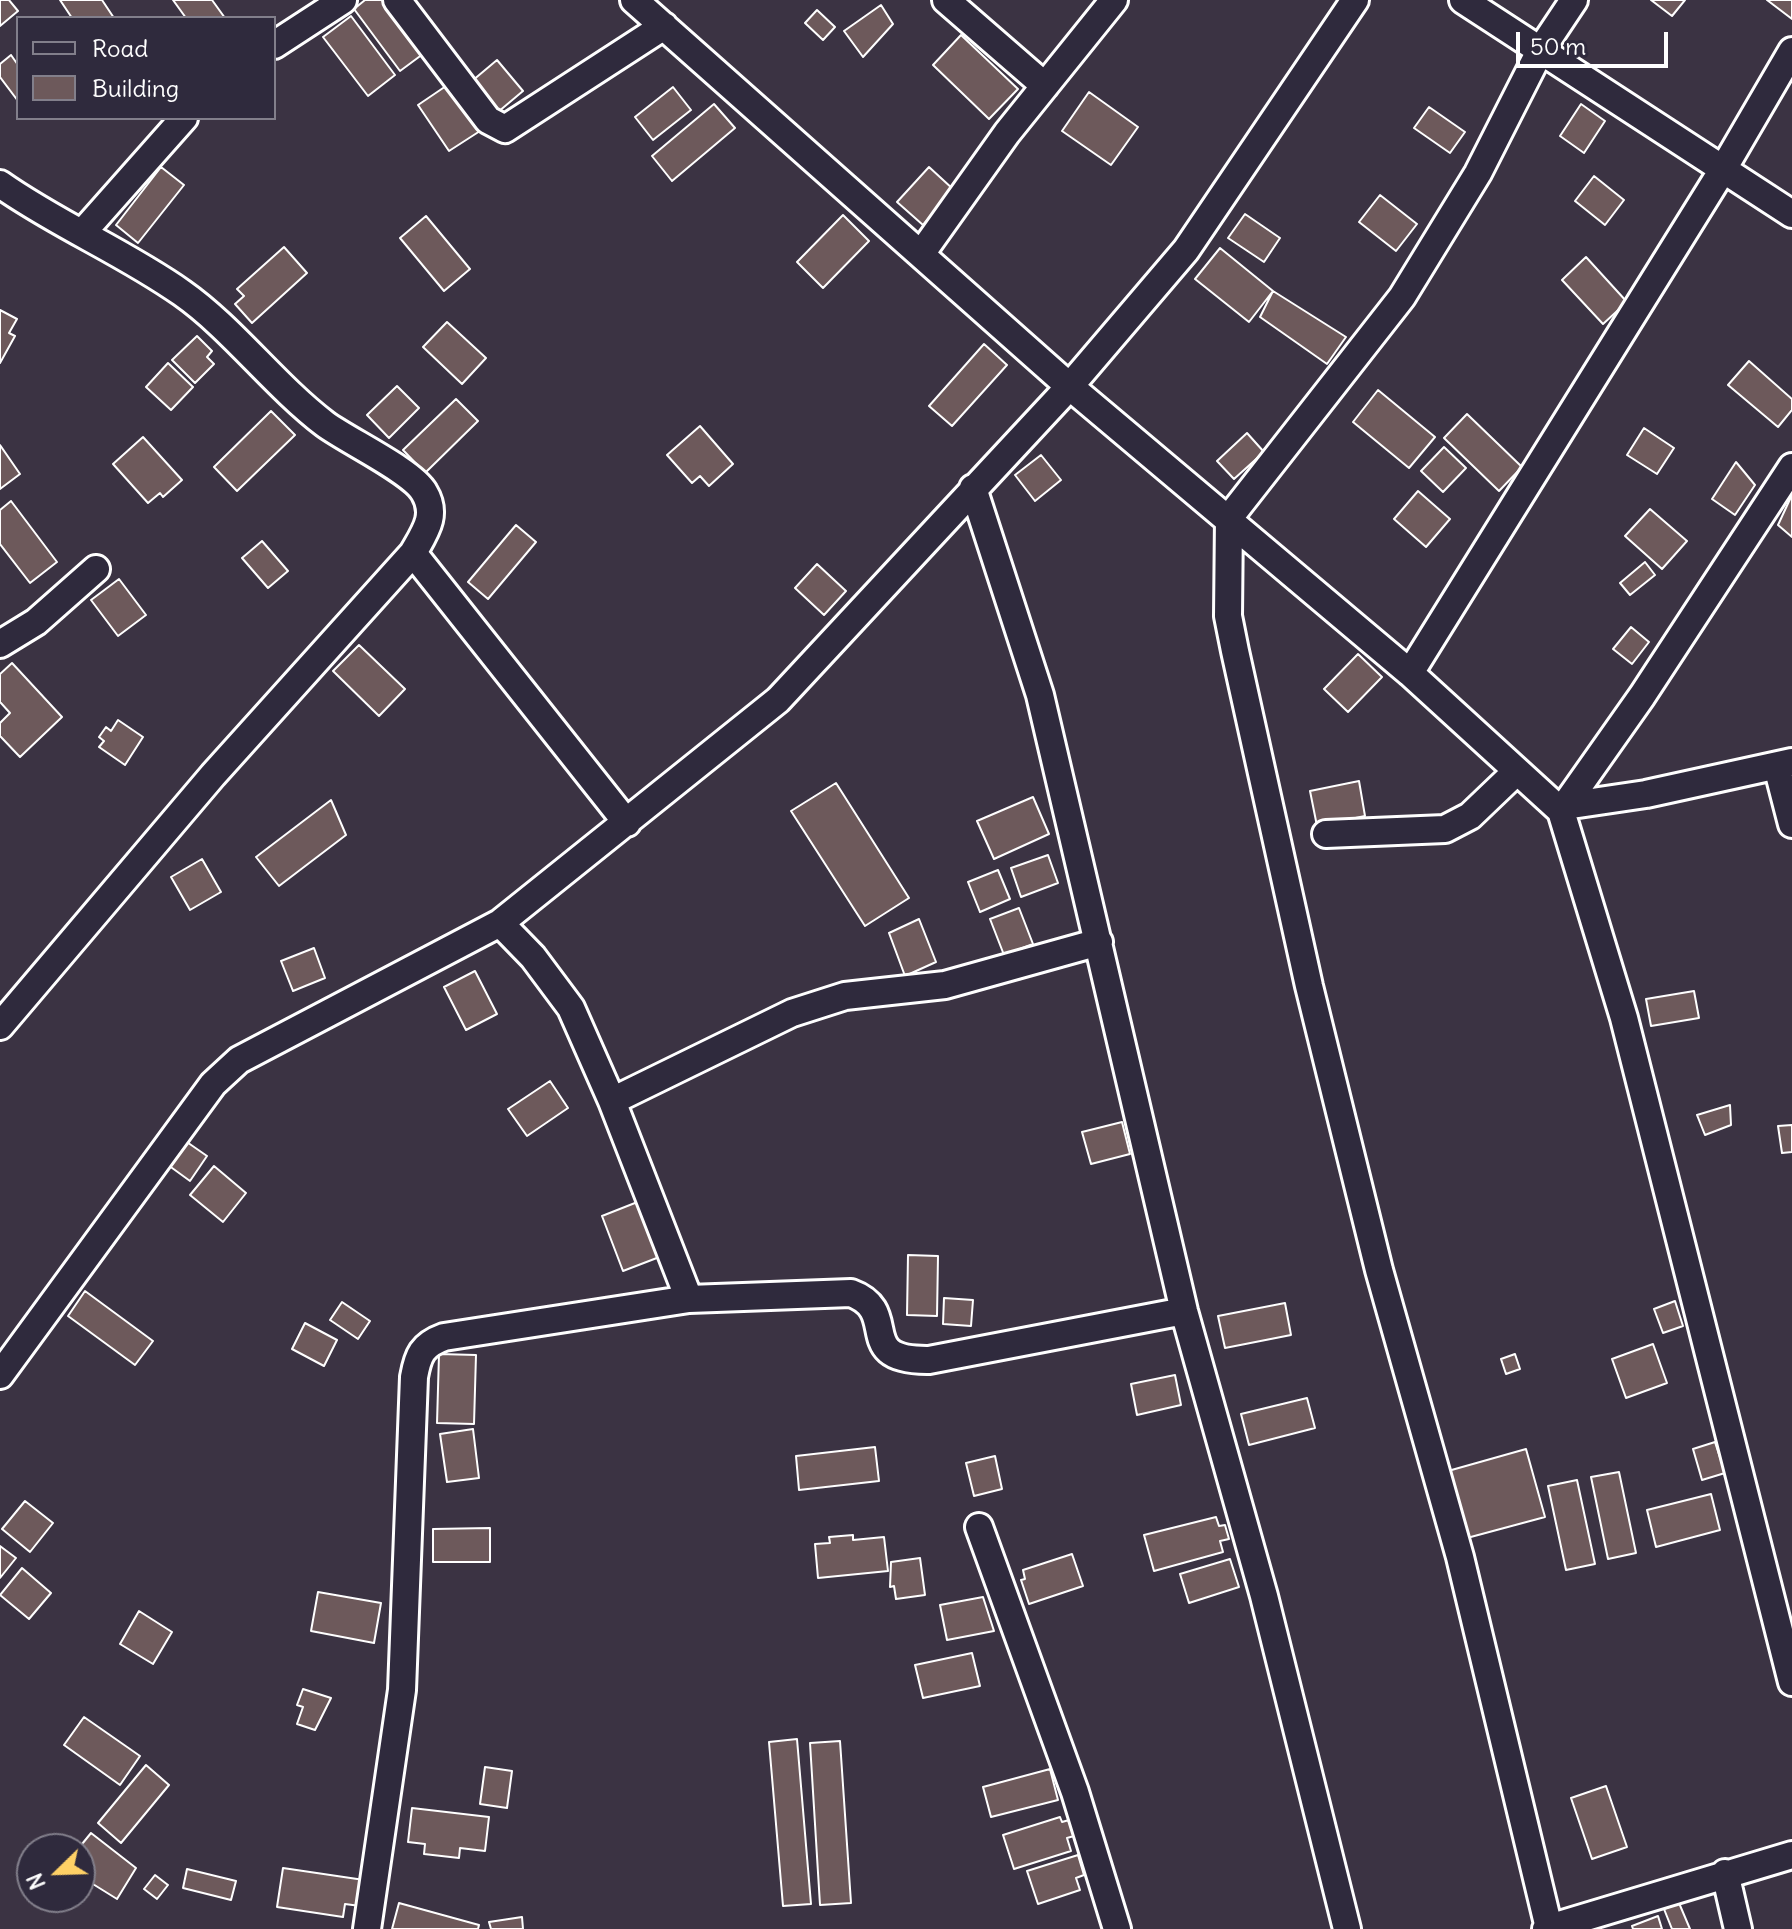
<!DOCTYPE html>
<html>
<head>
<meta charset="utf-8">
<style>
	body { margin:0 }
	#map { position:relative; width:1792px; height:1929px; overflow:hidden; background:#3b3343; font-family:Delius,sans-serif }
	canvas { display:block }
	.legend { position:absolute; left:16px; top:16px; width:260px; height:104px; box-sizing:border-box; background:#2f2a3d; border:2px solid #827f8b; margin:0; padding:10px 14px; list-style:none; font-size:24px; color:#fff }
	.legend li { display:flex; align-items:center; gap:16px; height:40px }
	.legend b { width:40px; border:2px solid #827f8b }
	.north { position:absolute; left:16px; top:1833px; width:80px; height:80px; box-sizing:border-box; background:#2f2a3d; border:2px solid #827f8b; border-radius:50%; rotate:247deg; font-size:22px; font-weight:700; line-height:32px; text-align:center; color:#fff }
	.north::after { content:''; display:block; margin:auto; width:28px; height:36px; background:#ffd166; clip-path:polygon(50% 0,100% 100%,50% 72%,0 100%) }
	.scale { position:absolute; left:1516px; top:32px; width:152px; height:36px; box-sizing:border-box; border:4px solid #fff; border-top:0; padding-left:10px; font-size:24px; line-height:28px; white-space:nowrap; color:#fff; -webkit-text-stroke:6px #2f2a3d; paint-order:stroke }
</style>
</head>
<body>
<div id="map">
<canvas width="1792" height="1929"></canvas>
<ul class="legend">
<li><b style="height:10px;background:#2f2a3d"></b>Road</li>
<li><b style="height:22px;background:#6d595b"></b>Building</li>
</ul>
<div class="north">N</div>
<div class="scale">50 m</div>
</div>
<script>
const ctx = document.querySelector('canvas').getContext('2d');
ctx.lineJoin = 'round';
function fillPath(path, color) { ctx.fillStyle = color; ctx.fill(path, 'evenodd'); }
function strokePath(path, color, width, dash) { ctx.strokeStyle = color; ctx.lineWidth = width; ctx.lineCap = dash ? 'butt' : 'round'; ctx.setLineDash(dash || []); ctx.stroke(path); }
const building = new Path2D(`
	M0,0H9L18,11L0,26Z
	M60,0H102L114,18H72Z
	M173,0H212L225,18H186Z
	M365,0H389L427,51L400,71L354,9Z
	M1651,0H1685L1672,16Z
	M1767,0H1792V19Z
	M881,5L893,24L863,57L844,31Z
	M817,10L835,27L823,40L805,23Z
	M351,16L395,75L368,96L323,37Z
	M961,35L1018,89L989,119L933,65Z
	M11,55L18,65V101L0,77V64Z
	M497,60L523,91L498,112L472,81Z
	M449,84L480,131L449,151L418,105Z
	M673,87L691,110L653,140L635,117Z
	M1089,92L1138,127L1111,165L1062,131Z
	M714,104L735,128L672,181L652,156Z
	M1581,104L1605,121L1584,153L1560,136Z
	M1429,107L1465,132L1450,153L1414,128Z
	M161,167L184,185L138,243L116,225Z
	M929,167L954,190L923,225L897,202Z
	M1594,176L1624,200L1605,225L1575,201Z
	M1380,195L1417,224L1396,251L1359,222Z
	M1245,214L1280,238L1264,262L1228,238Z
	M843,215L869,241L823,288L797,262Z
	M426,216L470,269L444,291L400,238Z
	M284,247L307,273L252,323L235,304L244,296L237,289Z
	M1220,248L1273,291L1249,322L1195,279Z
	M1586,257L1627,302L1603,324L1562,280Z
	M1273,291L1346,337L1327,364L1260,317Z
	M0,310L17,319L9,333L15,336L0,363Z
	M447,322L486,358L462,384L423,347Z
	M197,336L212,351L207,357L214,364L195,383L172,360Z
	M984,344L1007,365L952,426L929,406Z
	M1749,361L1792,399V410L1778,427L1728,385Z
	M168,363L193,387L171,410L146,387Z
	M397,386L419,408L389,438L367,415Z
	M1378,390L1435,437L1409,468L1353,422Z
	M456,399L478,421L425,473L403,450Z
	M271,411L295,435L237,491L214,467Z
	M1467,414L1522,467L1499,491L1444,438Z
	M700,426L733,464L709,486L700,476L692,483L667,455Z
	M1644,428L1674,448L1657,474L1627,455Z
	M1247,433L1264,452L1234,479L1217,461Z
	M143,437L182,480L163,497L160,493L148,503L113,464Z
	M0,445L20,474L0,489Z
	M1444,447L1466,468L1443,492L1421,471Z
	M1041,455L1061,480L1035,501L1015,475Z
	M1736,462L1755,485L1735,515L1712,499Z
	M1418,491L1450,519L1426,547L1394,519Z
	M1791,497H1792V537L1778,525Z
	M11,501L57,562L30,583L0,544V510Z
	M1650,509L1687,541L1662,569L1625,536Z
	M516,525L536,542L488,599L468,582Z
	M262,541L288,571L268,588L242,558Z
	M1645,562L1655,575L1630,595L1620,583Z
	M817,564L846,591L824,615L795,588Z
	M119,579L146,615L118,636L91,600Z
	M1631,627L1649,642L1632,664L1613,649Z
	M359,645L405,689L379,716L333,671Z
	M1358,654L1382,677L1348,712L1324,689Z
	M12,663L62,717L20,757L0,736V723L10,713L0,702V674Z
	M118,720L143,737L125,765L99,747L104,741L99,737L106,727L111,731Z
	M1359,781L1365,816L1317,826L1310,791Z
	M836,783L909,898L865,926L791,811Z
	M1033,797L1049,834L994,859L977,821Z
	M331,800L346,835L279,886L256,857Z
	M1048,855L1058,883L1021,897L1011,868Z
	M202,859L221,892L190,910L171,877Z
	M998,870L1010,899L980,912L968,882Z
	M1019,908L1033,944L1004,955L990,919Z
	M919,919L936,962L905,976L889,933Z
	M314,948L325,978L293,991L281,961Z
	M475,971L497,1014L466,1030L444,987Z
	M1694,991L1699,1018L1651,1026L1646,999Z
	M550,1081L568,1108L527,1136L508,1109Z
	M1730,1105L1731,1125L1705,1135L1697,1115Z
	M1122,1122L1130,1154L1091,1164L1082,1132Z
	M1792,1125V1152L1782,1153L1778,1126Z
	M184,1140L207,1156L190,1181L168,1165Z
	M214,1166L246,1193L223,1222L190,1195Z
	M640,1201L662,1256L623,1271L602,1216Z
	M908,1255L938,1256L937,1316L907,1315Z
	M85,1291L153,1341L135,1365L68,1316Z
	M944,1298L973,1300L971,1326L943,1324Z
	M1675,1301L1683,1326L1663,1333L1654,1309Z
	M342,1302L370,1321L358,1339L330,1320Z
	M1285,1303L1291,1335L1225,1348L1218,1316Z
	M305,1323L337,1340L324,1366L292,1349Z
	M1653,1344L1667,1383L1626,1398L1612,1359Z
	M439,1354L476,1355L474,1424L437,1423Z
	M1515,1354L1520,1369L1506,1374L1501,1359Z
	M1175,1375L1181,1405L1137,1415L1131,1384Z
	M1307,1398L1315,1428L1249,1445L1241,1414Z
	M473,1429L479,1478L447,1482L440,1434Z
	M1715,1442L1725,1473L1702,1480L1693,1449Z
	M875,1447L879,1481L799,1490L796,1456Z
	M1526,1449L1545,1517L1467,1538L1448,1471Z
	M995,1456L1002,1489L974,1496L966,1463Z
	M1619,1472L1636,1553L1608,1559L1591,1477Z
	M1577,1480L1595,1564L1566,1570L1548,1486Z
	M1711,1494L1720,1530L1656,1547L1647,1510Z
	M25,1501L53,1523L30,1552L2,1529Z
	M1216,1517L1219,1526L1225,1525L1229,1539L1220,1541L1223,1552L1154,1571L1144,1535Z
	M490,1528V1562H433V1529Z
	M853,1535V1540L884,1537L888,1571L818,1578L815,1544L830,1543L829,1537Z
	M0,1546L16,1558L0,1578Z
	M1072,1554L1083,1586L1029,1604L1021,1580L1025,1579L1023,1570Z
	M920,1558L925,1595L896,1599L894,1586L890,1587L891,1562Z
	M1230,1559L1239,1587L1189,1603L1180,1574Z
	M22,1568L51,1593L29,1619L0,1595Z
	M318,1592L381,1603L374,1643L311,1631Z
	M983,1597L994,1631L947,1640L940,1605Z
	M139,1611L172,1632L153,1664L120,1644Z
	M972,1653L980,1686L923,1698L915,1665Z
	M303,1689L331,1698L315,1730L297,1724L303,1707L297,1705Z
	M84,1717L140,1756L120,1785L64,1745Z
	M797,1739L811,1904L783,1906L769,1742Z
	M840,1741L851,1903L820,1905L810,1743Z
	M146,1765L169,1785L121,1843L98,1823Z
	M485,1767L512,1771L507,1808L480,1804Z
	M1050,1769L1058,1800L991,1817L983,1787Z
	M1606,1786L1627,1847L1592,1859L1571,1798Z
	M412,1808L489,1817L485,1851L460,1848L459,1858L424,1854L425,1844L408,1842Z
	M1060,1817L1062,1822L1069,1820L1074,1836L1067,1838L1071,1851L1014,1869L1003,1835Z
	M91,1833L136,1868L117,1899L80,1876L78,1849Z
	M1078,1855L1084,1875L1076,1878L1080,1890L1038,1904L1027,1871Z
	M283,1868L364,1880L360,1906L345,1904L343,1917L277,1907Z
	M187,1869L236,1881L231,1900L183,1888Z
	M155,1875L168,1885L157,1899L144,1889Z
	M399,1903L479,1925L478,1929H392Z
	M1679,1903L1690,1929H1672L1664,1909Z
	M1658,1916L1662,1929H1633L1632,1926Z
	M522,1917L523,1929H491L489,1922Z`);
fillPath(building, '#6d595b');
strokePath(building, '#fff', 2);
const minor = new Path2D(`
	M397,0L488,120L505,129L664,26
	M634,0L1061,379L1410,673L1561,811L1624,1018L1792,1682
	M946,0L1045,86
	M1463,0L1792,214
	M274,45L343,0
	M0,184C58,225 124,252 182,293C232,328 274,385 325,424C348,441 412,471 424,492C438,515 425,532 413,553L213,775L0,1026
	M83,232L184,118
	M921,254L1007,133L1114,0
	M973,488L1040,695L1184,1311L1264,1596L1347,1929
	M413,553L627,823
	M0,644L36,622L96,569
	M1410,673L1722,171L1792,51
	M1777,766L1792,824
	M1565,806L1646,794L1792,762
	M1561,811L1642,696L1792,467
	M1326,834L1445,829L1470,816L1516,772
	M500,923L533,957L571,1008L612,1101L689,1299
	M612,1101L792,1013L845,996L945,985L1099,942
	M0,1375L213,1084L239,1060L500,923L778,700L1070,386L1186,250L1355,0
	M979,1527L1075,1792L1117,1929
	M1725,1873L1738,1929
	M1549,1928L1460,1557L1379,1270L1309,986L1235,651L1228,616L1229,518L1402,297L1478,173L1540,51L1574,0
	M367,1929L402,1690L414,1377C418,1355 422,1345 444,1337L689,1299L851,1293C903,1312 851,1361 929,1360L1184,1311
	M1546,1929L1792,1855`);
strokePath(minor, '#fff', 32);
strokePath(minor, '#2f2a3d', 26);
</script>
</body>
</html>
